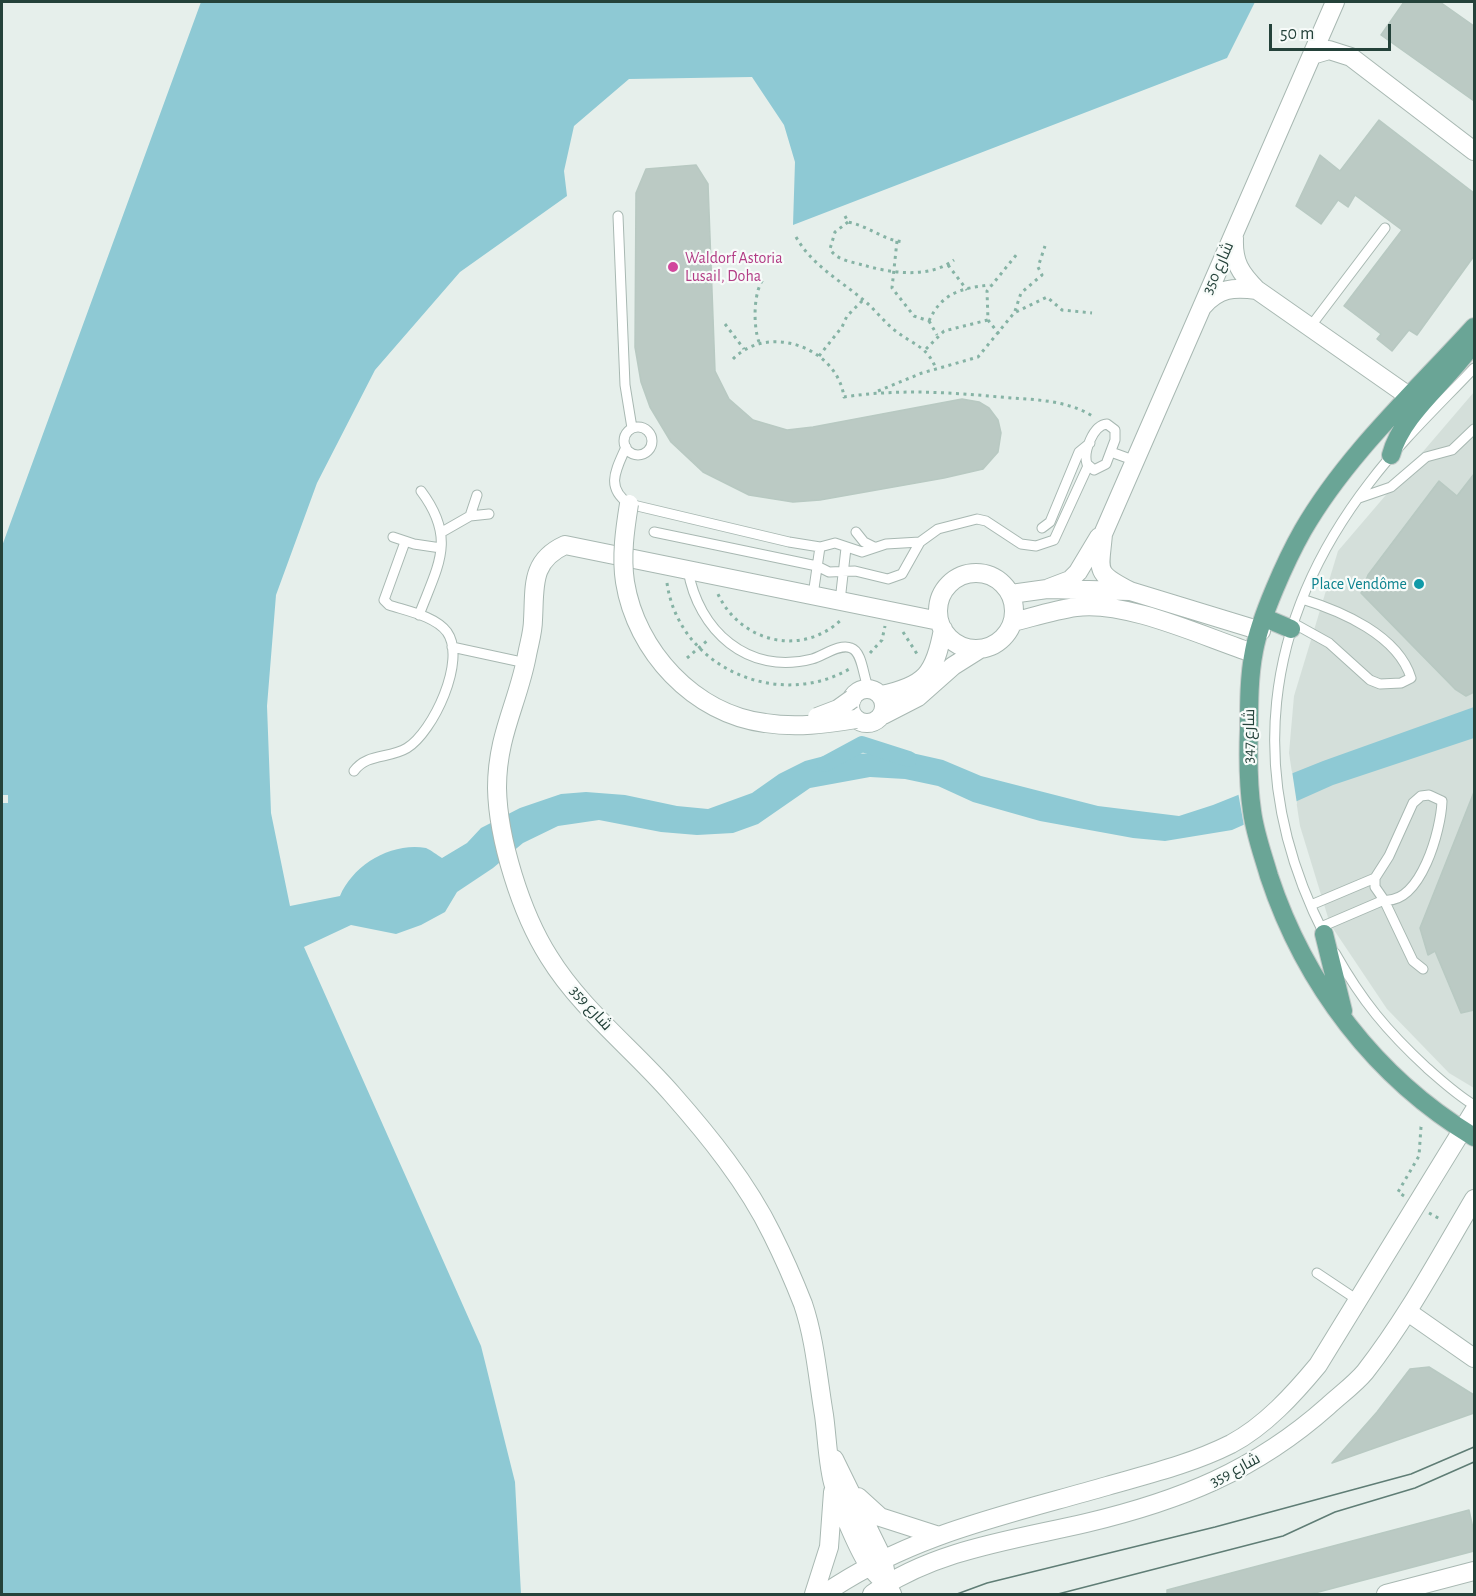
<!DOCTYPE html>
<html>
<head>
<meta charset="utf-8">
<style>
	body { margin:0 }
	#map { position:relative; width:1476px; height:1596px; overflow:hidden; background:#e6efeb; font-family:"Alegreya Sans",sans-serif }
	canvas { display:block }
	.frame { position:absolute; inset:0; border:3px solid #24423a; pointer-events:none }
	.scale { position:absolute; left:1269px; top:24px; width:122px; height:27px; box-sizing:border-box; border:3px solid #24423a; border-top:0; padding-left:8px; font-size:18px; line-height:21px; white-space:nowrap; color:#24423a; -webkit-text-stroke:4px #f7fbf9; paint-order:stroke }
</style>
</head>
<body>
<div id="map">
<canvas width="1476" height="1596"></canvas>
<div class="frame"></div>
<div class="scale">50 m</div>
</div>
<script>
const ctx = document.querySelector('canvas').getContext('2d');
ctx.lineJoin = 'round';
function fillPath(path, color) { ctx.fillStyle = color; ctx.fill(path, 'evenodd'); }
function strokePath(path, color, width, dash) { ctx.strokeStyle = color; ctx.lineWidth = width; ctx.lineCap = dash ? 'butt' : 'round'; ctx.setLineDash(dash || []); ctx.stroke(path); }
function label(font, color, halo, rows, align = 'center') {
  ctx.font = font + ' "Alegreya Sans",Cairo,sans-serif'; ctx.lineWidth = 4.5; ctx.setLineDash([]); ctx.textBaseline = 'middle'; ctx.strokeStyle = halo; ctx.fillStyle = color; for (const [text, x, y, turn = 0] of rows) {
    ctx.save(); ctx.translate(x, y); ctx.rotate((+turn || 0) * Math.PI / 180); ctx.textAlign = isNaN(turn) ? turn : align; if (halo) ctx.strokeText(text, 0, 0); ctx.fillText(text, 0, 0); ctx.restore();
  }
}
fillPath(new Path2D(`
	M1474,392V1088L1449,1073L1387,1009L1330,924L1300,826L1289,753L1294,696L1338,551Z`), '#d4dfda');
fillPath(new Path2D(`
	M201,2H1255L1227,58L793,225L795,162L784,125L752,77L629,79L574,126L564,171L567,196L460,272L375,370L317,483L276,595L267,706L271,813L290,906L340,896C353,865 391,842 426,848C431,850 437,855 442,858L467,843L481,828L520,808L561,794L586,792L625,795L677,806L708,809L752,793L779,774L805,761L832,754L912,753L943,760L981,776L1098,806L1179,816L1213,805L1323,761L1474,707V738L1333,785L1232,830L1165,841L1133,838L1040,821L973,802L938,786L905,779L870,777L810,788L758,824L733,833L697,835L661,832L599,820L558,826L523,843L493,868L457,892L445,912L421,925L396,934L351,925L304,947L481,1346L515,1482L521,1594H2V803H8V795H2V546Z`), '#8ec9d4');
fillPath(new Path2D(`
	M1292,771L1297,804L1244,826L1238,792Z`), '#e6efeb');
strokePath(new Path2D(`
	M825,764L862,744L909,759`), '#8ec9d4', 16);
const building = new Path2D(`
	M1404,2H1440L1474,26V101L1381,35Z
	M1379,120L1474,193V256L1417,335L1409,330L1392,351L1377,339L1381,334L1344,306L1402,230L1355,195L1348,207L1338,200L1321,224L1296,206L1320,155L1340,171Z
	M696,165L708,184L715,371L729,399L753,420L787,430L813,427L962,399L979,402L989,408L998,420L1001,433L998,452L983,469L944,478L820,500L793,502L749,495L703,472L671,442L650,407L641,382L635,347L636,193L646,169Z
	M1474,474V692L1466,696L1455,689L1361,593L1368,575L1439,481L1457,496Z
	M1474,792V1010L1461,1013L1435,951L1428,955L1420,928Z
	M1429,1367L1474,1395V1413L1332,1463L1377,1412L1410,1369Z
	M1469,1510L1474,1533V1551L1311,1594H1167V1590Z`);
fillPath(building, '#bbcac4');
strokePath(building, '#b8c9c2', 1.5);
const service = new Path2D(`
	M618,216L625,385L632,428
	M1310,327L1385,228
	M1107,424L1115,430V440L1106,464L1094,470L1087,464C1083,452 1093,425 1107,424Z
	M624 441a14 14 0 1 1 28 0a14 14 0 1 1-28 0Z
	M626,447C616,470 605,487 629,504L789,542L820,547
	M1111,452L1133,460
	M1359,498L1391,487L1426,457L1452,450L1474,429
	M470,516L477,495
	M1042,528L1050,522L1079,452L1090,443
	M442,532L470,516L489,514
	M654,532L817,566L829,572L855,571L888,579L902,574L920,542
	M856,532L864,542L874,547
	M393,537L414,544L441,548
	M688,570C698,630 748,676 812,659C823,656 840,643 851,648C863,652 863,678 869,689
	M813,595L820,547L835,543L862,552L886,544L920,542L938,529L977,519L986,521L1021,544L1036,546L1054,540L1088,466
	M840,601L846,548
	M419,615C438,565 457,539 421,491
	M1293,623L1329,643L1370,680L1380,684L1401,683L1411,678C1398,635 1341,611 1302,599
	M452,647L526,663
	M354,771C367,753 389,759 407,748C433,732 467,660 447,632C435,616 407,611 389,605L384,600L405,542
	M1429,795L1442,801C1441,830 1421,904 1384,900L1375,887V878L1389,856L1413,803L1421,796Z
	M1311,905L1375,878
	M1321,927L1384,900L1413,961L1423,969
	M1325,936C1244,777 1262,622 1370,482C1401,441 1439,405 1474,368
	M1335,953C1362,1001 1387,1031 1427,1068C1442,1081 1457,1095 1474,1105
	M1317,1273L1359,1301`);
const minor = new Path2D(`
	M1312,55L1329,50L1351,57L1474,151
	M1234,238C1233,262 1240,273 1257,290L1410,397
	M1203,306C1219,288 1233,287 1257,290
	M938 611a38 38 0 1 1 76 0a38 38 0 1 1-76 0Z
	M1049,588L1070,580L1078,572L1099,537
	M1130,591C1093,572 1100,571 1103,534L1335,2
	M1011,594L1047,589L1130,591L1261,631
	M1013,622C1033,617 1055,610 1076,607C1126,600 1204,637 1253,653
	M850 706a17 17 0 1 1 34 0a17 17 0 1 1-34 0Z
	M881,695C925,686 935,674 943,629
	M883,715L918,697L953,666L980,649
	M1408,1312L1474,1358
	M834,1459L883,1559L885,1570
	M858,1497L880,1517L936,1535
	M814,1594L829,1547L833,1492
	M824,1594C911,1534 1007,1515 1107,1486C1149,1474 1191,1464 1231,1444C1265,1426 1294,1394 1318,1365L1474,1111
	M872,1594C933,1550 1013,1540 1086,1523C1179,1501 1255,1471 1328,1406C1340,1395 1355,1384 1365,1372C1407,1318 1439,1258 1474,1199
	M892,1594C887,1583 878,1577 870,1567C859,1552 839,1504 834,1486C828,1468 827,1436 824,1415C818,1380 815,1339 803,1304C794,1281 783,1256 772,1234C747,1183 709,1136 672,1094C632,1048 581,1009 549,957C521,913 498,839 497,788C497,735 518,703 527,655C529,644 533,632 533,620C535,587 530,561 565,545L939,621
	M1386,1594L1474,1571`);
const primary = new Path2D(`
	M1474,327C1415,392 1347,454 1303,530C1286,560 1260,618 1254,651C1249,676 1249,704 1249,729C1248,756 1248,784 1252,811C1255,834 1263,855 1269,876C1305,985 1376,1078 1474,1137
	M1391,455C1402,413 1450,379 1474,342
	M1265,618L1291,629
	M1324,934L1343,1011`);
strokePath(service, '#a8b8b2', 11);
strokePath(minor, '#a8b8b2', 20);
strokePath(primary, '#c2cac8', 20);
strokePath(new Path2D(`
	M845,216L848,222C869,226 884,241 905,242
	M848,222L835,232L830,249C836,260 852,262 863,265C891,273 928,279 954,260
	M796,237C813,267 842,281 867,303C877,312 886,324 897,332C914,345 928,347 936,369
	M897,241L892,288L914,316L929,321
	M948,265L967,290
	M1015,311L1021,293L1042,275L1038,267L1045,246
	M929,321C941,294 960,288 990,285
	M929,321L937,335
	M725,324L744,349
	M999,334L988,320L987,291L1017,254
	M759,342C753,326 753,289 765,277
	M926,349L944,331L988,320
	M819,356L842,327L847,316L863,300
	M733,359C768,323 837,347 844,397C897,389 947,392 1000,397C1033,400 1066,399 1094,417
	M878,391L922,373L978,357L1014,313L1047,297L1062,310L1092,313
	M667,583C679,668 779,711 851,668
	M718,594C740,642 802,658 842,619
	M903,632L919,657
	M870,653L882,640L885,626
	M687,658L708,640
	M1404,1196L1398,1192L1419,1156L1421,1127L1423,1123
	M1429,1213L1442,1220`), '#86b3a5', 3, [3, 4.5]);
strokePath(service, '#fff', 9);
strokePath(minor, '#fff', 18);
strokePath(primary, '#6aa596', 18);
strokePath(new Path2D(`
	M957,1594L987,1583L1215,1527L1411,1474L1474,1447
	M1058,1594L1283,1536L1335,1512L1415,1488L1474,1462`), '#5f7d75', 1.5);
const minorBridge = new Path2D(`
	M629,504C625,529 621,556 625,582C636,651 694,714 765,723C796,728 826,724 856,719
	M817,717L838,709L852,699`);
strokePath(minorBridge, '#a8b8b2', 20, []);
strokePath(minorBridge, '#fff', 18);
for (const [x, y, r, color] of [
	[673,267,6,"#d1479c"],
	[1419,584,6,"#0f9aa8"]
]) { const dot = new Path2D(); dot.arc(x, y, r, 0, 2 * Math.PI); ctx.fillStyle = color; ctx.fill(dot); strokePath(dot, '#f7fbf9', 2); }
label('16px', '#b23c85', '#f7fbf9', [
	["Waldorf Astoria",685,258],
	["Lusail, Doha",685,276]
], 'left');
label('16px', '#24423a', '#f7fbf9', [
	["شارع 350",1218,268,-66],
	["شارع 347",1249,736,-89],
	["شارع 359",591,1008,48],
	["شارع 359",1235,1470,-28]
]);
label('16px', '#0d838f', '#f7fbf9', [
	["Place Vendôme",1407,584]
], 'right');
</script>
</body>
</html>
